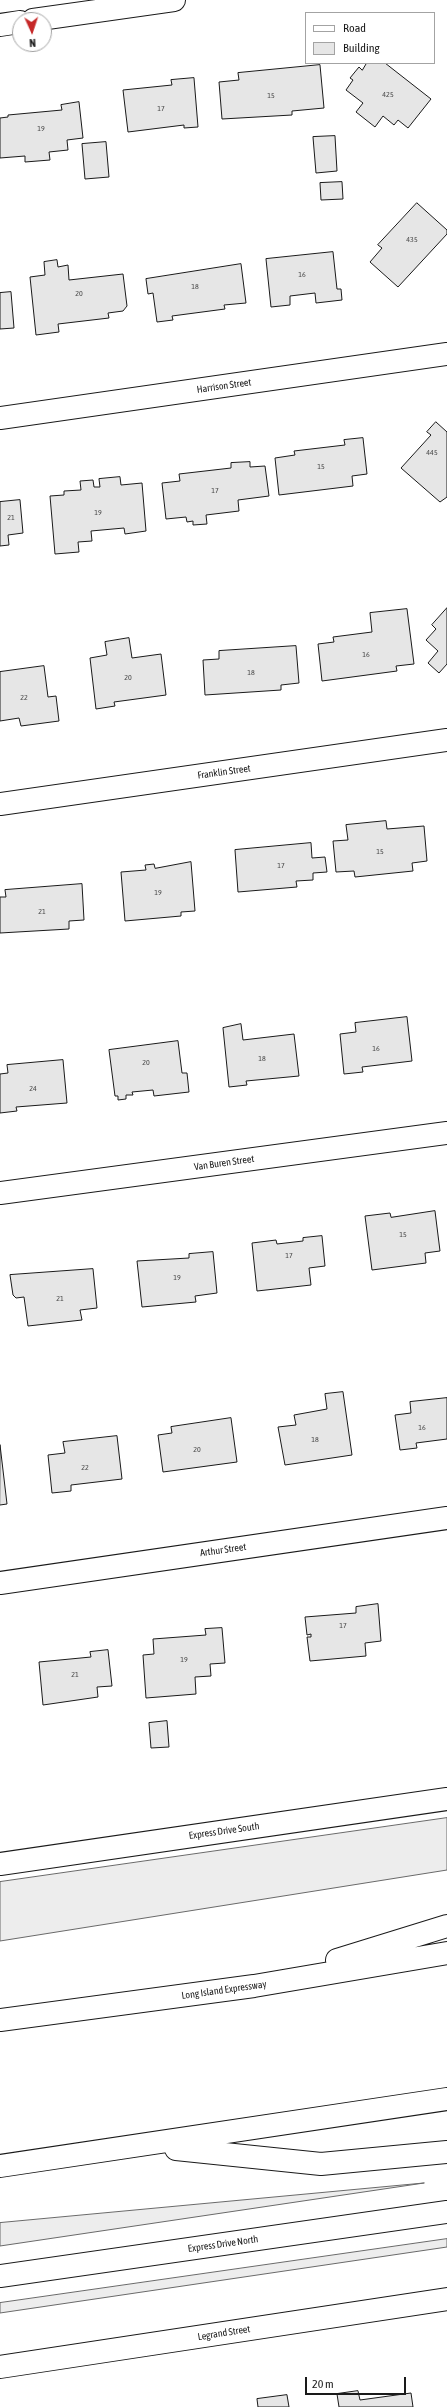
<!DOCTYPE html>
<html>
<head>
<meta charset="utf-8">
<style>
	body { margin:0 }
	#map { position:relative; width:447px; height:2407px; overflow:hidden; background:#fff; font-family:"Asap Condensed",sans-serif }
	canvas { display:block }
	.legend { position:absolute; left:305px; top:12px; width:130px; height:52px; box-sizing:border-box; background:#fff; border:1px solid #a3a3a3; margin:0; padding:5px 7px; list-style:none; font-size:12px; color:#1a1a1a }
	.legend li { display:flex; align-items:center; gap:8px; height:20px }
	.legend b { width:20px; border:1px solid #a3a3a3 }
	.north { position:absolute; left:12px; top:12px; width:40px; height:40px; box-sizing:border-box; background:#fff; border:1px solid #a3a3a3; border-radius:50%; rotate:177deg; font-size:11px; font-weight:700; line-height:16px; text-align:center; color:#1a1a1a }
	.north::after { content:''; display:block; margin:auto; width:14px; height:18px; background:#c62828; clip-path:polygon(50% 0,100% 100%,50% 72%,0 100%) }
	.scale { position:absolute; left:305px; top:2377px; width:101px; height:18px; box-sizing:border-box; border:2px solid #1a1a1a; border-top:0; padding-left:5px; font-size:12px; line-height:14px; white-space:nowrap; color:#1a1a1a; -webkit-text-stroke:3px #fff; paint-order:stroke }
</style>
</head>
<body>
<div id="map">
<canvas width="447" height="2407"></canvas>
<ul class="legend">
<li><b style="height:5px;background:#fff"></b>Road</li>
<li><b style="height:11px;background:#e6e6e6"></b>Building</li>
</ul>
<div class="north">N</div>
<div class="scale">20 m</div>
</div>
<script>
const ctx = document.querySelector('canvas').getContext('2d');
ctx.lineJoin = 'round';
function fillPath(path, color) { ctx.fillStyle = color; ctx.fill(path, 'evenodd'); }
function strokePath(path, color, width, dash) { ctx.strokeStyle = color; ctx.lineWidth = width; ctx.lineCap = dash ? 'butt' : 'round'; ctx.setLineDash(dash || []); ctx.stroke(path); }
function label(font, color, halo, rows, align = 'center') {
  ctx.font = font + ' "Asap Condensed",sans-serif'; ctx.lineWidth = 3; ctx.setLineDash([]); ctx.textBaseline = 'middle'; ctx.strokeStyle = halo; ctx.fillStyle = color; for (const [text, x, y, turn = 0] of rows) {
    ctx.save(); ctx.translate(x, y); ctx.rotate((+turn || 0) * Math.PI / 180); ctx.textAlign = isNaN(turn) ? turn : align; if (halo) ctx.strokeText(text, 0, 0); ctx.fillText(text, 0, 0); ctx.restore();
  }
}
const built = new Path2D(`
	M447,1818V1870L0,1941V1882Z
	M424,2183L0,2246V2223Z
	M447,2239V2247L0,2313V2303Z`);
fillPath(built, '#ededed');
strokePath(built, '#6a6a6a', 1);
const building = new Path2D(`
	M367,63H385L431,99L408,128L398,120L394,125L383,116L375,127L356,112L363,103L346,90L353,80L350,78L359,67L362,70Z
	M320,65L324,108L292,111V115L222,119L219,82L239,80L238,73Z
	M194,78L198,127L184,128V125L128,132L123,90L172,85L171,80Z
	M79,102L83,138L67,140L68,150L49,152L50,160L25,162V156L0,158V118L8,117V115L62,110L61,105Z
	M335,136L337,171L316,173L313,137Z
	M106,142L109,177L85,179L82,144Z
	M342,182L343,199L321,200L320,183Z
	M417,203L447,230V234L398,287L370,262L382,248L378,245Z
	M333,252L337,289H341L342,300L316,303L315,293L290,296V305L271,307L266,259Z
	M57,260L58,267L68,265L69,280L123,274L127,306L123,311L108,313L109,318L58,324L59,332L36,335L30,277L45,275L44,262Z
	M241,264L246,303L224,305L225,309L172,316L173,320L157,322L153,293L148,294L146,279Z
	M11,292L14,328L0,329V293Z
	M436,422L447,432V497L440,502L401,468L431,435L427,432Z
	M363,438L367,474L352,476L353,486L279,495L275,458L295,455L294,451L345,445L344,440Z
	M250,462V467L265,466L269,496L238,500L239,511L206,515L207,524L193,525V521L187,522L186,517L166,519L162,483L180,481L179,474L231,468V463Z
	M120,477L121,485L142,483L146,531L125,534L124,528L91,531L92,541L78,542L79,552L55,554L50,496L64,495V491L81,490L80,481L93,480L94,487H100L99,479Z
	M20,500L23,533L8,535L9,545L0,546V502Z
	M447,608V664L439,673L428,663L438,651L426,640L436,629L432,625Z
	M407,609L414,664L396,666L397,671L322,681L318,644L334,642L333,637L372,632L370,613Z
	M129,638L132,658L161,654L166,695L114,702L115,706L96,709L90,658L107,655L105,642Z
	M296,646L299,683L281,685V690L205,695L203,660L219,659V651Z
	M44,666L48,697L56,696L59,721L21,726L19,718L0,721V672Z
	M386,821L387,829L424,826L427,861L412,863L413,871L355,877L354,871L336,872L333,841L348,840L346,825Z
	M311,843L312,858L325,857L327,872L313,873V880L296,881L297,887L238,892L235,850Z
	M191,862L195,911L181,912V916L125,921L121,872L146,870L145,865L154,864L155,868Z
	M82,884L84,920L69,921V929L0,933V897H6L5,890Z
	M407,1017L412,1061L362,1067L363,1072L344,1074L340,1034L356,1032L355,1023Z
	M241,1024L243,1040L294,1034L299,1076L246,1081L247,1085L229,1087L223,1028Z
	M178,1041L182,1073H187L189,1092L154,1096L153,1090L132,1092L133,1095H126V1099L118,1100V1096H115L109,1050Z
	M63,1060L67,1103L16,1107L17,1111L0,1113V1074L8,1073L7,1065Z
	M435,1211L440,1251L425,1253L426,1263L372,1270L365,1216L390,1213L391,1217Z
	M322,1236L325,1266L309,1268L311,1285L257,1291L252,1243L276,1240L277,1244L303,1241V1238Z
	M213,1252L217,1293L195,1296L196,1302L142,1307L137,1261L189,1258V1254Z
	M93,1269L97,1308L80,1310L82,1320L28,1326L24,1297L16,1298L13,1295L10,1275Z
	M343,1392L352,1455L285,1465L278,1427L296,1425L294,1415L327,1409L325,1394Z
	M447,1398V1439L416,1443L417,1448L400,1450L395,1415L411,1413L410,1402Z
	M231,1418L237,1462L163,1472L158,1435L172,1433L171,1427Z
	M117,1436L122,1479L71,1485V1491L52,1493L48,1455L65,1453L63,1442Z
	M0,1445L7,1504L0,1505Z
	M378,1604L381,1641L365,1643L366,1656L310,1661L307,1637H311V1634L307,1635L305,1617L356,1613V1607Z
	M222,1628L225,1663L210,1664L211,1676L195,1677L196,1694L146,1698L143,1655L154,1654L153,1639L206,1635L205,1629Z
	M108,1650L112,1686L97,1687L98,1697L43,1705L39,1662L91,1657L90,1652Z
	M167,1721L169,1747L151,1748L149,1723Z
	M358,2391L360,2400L411,2393L413,2407H339L337,2394Z
	M287,2395L289,2407H258L257,2399Z`);
fillPath(building, '#e6e6e6');
strokePath(building, '#1a1a1a', 1);
const minor = new Path2D(`
	M33,20L174,0
	M0,25L20,22
	M0,418L447,354
	M0,804L447,740
	M0,1193L447,1133
	M0,1583L447,1518
	M0,2367L447,2299`);
const secondary = new Path2D(`
	M0,1864L447,1799
	M0,2276L447,2212`);
const motorway = new Path2D(`
	M337,1960L447,1926
	M0,2020L254,1986L447,1953
	M176,2149L321,2164L447,2152
	M0,2166L447,2099`);
strokePath(minor, '#1a1a1a', 24);
strokePath(secondary, '#1a1a1a', 24);
strokePath(motorway, '#1a1a1a', 24);
strokePath(minor, '#fff', 22);
strokePath(secondary, '#fff', 22);
strokePath(motorway, '#fff', 22);
label('8px', '#4d4d4d', null, [
	["425",388,94],
	["15",271,95],
	["17",161,108],
	["19",41,128],
	["435",412,239],
	["16",302,274],
	["18",195,286],
	["20",79,293],
	["445",432,452],
	["15",321,466],
	["17",215,490],
	["19",98,512],
	["21",11,517],
	["16",366,654],
	["18",251,672],
	["20",128,677],
	["22",24,697],
	["15",380,851],
	["17",281,865],
	["19",158,892],
	["21",42,911],
	["16",376,1048],
	["18",262,1058],
	["20",146,1062],
	["24",33,1088],
	["15",403,1234],
	["17",289,1255],
	["19",177,1277],
	["21",60,1298],
	["16",422,1427],
	["18",315,1439],
	["20",197,1449],
	["22",85,1467],
	["17",343,1625],
	["19",184,1659],
	["21",75,1674]
]);
label('10px', '#1a1a1a', '#fff', [
	["Harrison Street",224,386,-8],
	["Franklin Street",224,772,-8],
	["Van Buren Street",224,1163,-8],
	["Arthur Street",223,1550,-8],
	["Express Drive South",224,1831,-8],
	["Long Island Expressway",224,1990,-8],
	["Express Drive North",223,2244,-8],
	["Legrand Street",224,2333,-9]
]);
</script>
</body>
</html>
